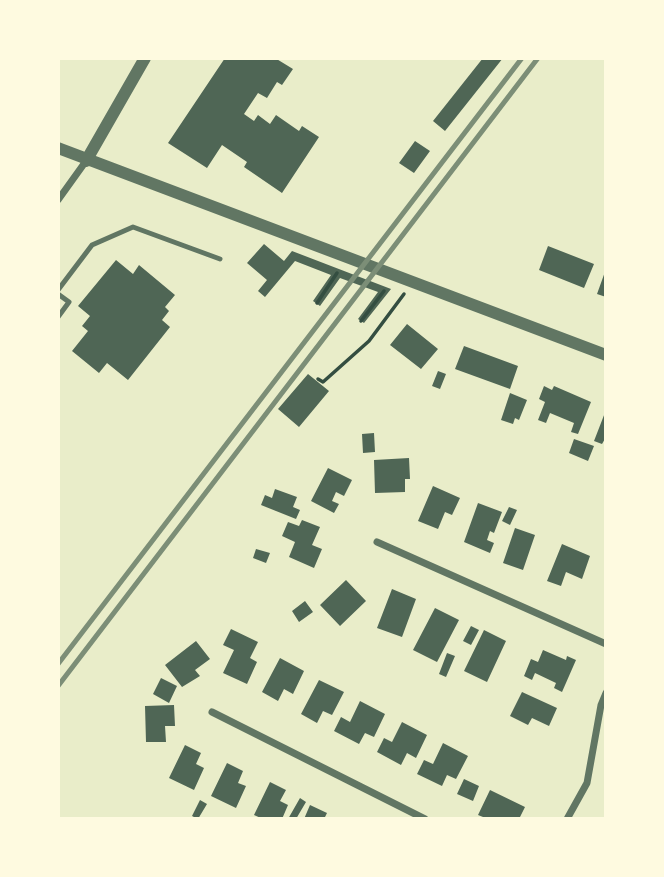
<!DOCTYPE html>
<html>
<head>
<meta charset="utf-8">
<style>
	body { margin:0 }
	#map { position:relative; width:664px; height:877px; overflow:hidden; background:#e9edc9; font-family:"Nunito Sans",sans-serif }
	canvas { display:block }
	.frame { position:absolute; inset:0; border:60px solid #fefae0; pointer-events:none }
</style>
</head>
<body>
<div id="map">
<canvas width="664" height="877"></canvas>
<div class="frame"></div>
</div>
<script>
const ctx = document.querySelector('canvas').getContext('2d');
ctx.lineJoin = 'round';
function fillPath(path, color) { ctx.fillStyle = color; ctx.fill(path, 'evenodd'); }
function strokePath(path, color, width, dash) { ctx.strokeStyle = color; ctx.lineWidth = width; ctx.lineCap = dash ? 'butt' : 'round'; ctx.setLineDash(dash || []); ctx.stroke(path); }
fillPath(new Path2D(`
	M225,58H275L293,69L282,85L277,82L267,98L258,93L244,114L254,121L258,115L270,124L276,115L299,131L302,126L319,137L282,193L244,167L247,162L222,145L207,168L168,143Z
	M483,58H503L445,131L433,121Z
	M415,141L430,151L414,173L399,163Z
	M264,244L284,261L292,251L391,289L364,323L358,319L378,292L340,278L320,306L313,301L331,275L295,261L265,297L258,291L267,280L247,263Z
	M548,246L594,264L584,288L539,270Z
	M116,260L133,274L139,265L175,295L165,307L169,311L162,320L170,327L128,380L107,363L99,373L72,351L88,331L82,326L90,316L78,306Z
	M606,269V297L597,294Z
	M407,324L438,349L421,369L390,345Z
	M464,346L518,366L510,389L455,369Z
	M438,371L446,374L440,389L432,386Z
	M308,374L329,391L299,427L278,409Z
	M544,386L552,390L554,386L591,402L578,434L571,432L574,423L550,413L546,423L538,420L545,402L539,399Z
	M510,393L527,400L519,420L515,418L513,424L501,420Z
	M606,410V437L602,444L594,441Z
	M374,433L375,452L363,453L362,434Z
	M574,439L594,446L588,461L569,453Z
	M409,458L410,479H405V492L375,493L374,460Z
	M328,468L352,480L344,496L336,492L332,501L339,504L334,513L311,501Z
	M433,486L460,498L452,515L445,512L438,529L418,521Z
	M275,489L297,497L293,507L300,510L296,519L261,505L265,495L272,498Z
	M478,503L502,512L494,533L490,531L487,540L494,543L490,553L464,542Z
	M509,507L517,510L510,525L502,521Z
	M302,520L320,527L312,545L322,549L314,568L289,557L295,542L282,536L288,522L299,526Z
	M515,528L535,535L523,570L503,563Z
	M562,544L590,556L582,579L566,572L561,586L547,581Z
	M256,549L270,553L266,563L253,558Z
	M346,580L366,601L340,626L320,605Z
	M392,589L416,599L402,637L377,628Z
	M305,601L313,612L299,622L292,611Z
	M435,608L459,620L437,662L413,650Z
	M471,626L479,630L471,645L463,641Z
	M231,629L258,642L250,658L257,662L247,684L223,673L234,650L223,645Z
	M484,630L506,641L487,682L464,671Z
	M196,641L210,659L195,670L200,676L182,687L165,665Z
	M543,650L566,660L567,656L576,660L562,692L554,688L556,683L535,673L532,680L524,676L531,659L538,662Z
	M447,653L455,656L446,677L439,674Z
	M280,658L304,671L293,694L284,689L278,701L262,692Z
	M161,678L177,686L169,703L153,694Z
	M319,680L344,692L332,715L323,711L317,723L301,714Z
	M522,692L557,708L549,726L532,718L528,725L510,716Z
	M360,701L385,714L374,737L365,733L359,744L334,731L341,717L350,722Z
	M174,705L175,726H165L166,742H146L145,706Z
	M402,722L427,735L416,758L407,753L401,765L377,752L384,738L392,742Z
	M443,743L468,756L456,779L447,775L442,786L417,774L424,760L433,764Z
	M185,745L201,753L196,764L204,768L194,790L169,778Z
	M227,763L243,771L238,783L246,786L236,808L211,796Z
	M464,779L479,786L473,801L457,794Z
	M270,782L286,790L280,801L288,805L282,819H263L254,815Z
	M490,790L525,807L519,819L500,817L488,819L478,815Z
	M300,798L306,802L296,819H288Z
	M200,800L207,804L198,819L192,816Z
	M310,805L327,813L324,819H304Z`), '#4f6655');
strokePath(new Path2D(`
	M317,303L337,273
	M361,321L384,291
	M318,379L323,382L369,341L404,294`), '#344e41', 3.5);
strokePath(new Path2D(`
	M58,290L92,245L133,227L220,259
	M58,294L69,302L58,317`), '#617663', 5);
strokePath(new Path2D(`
	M58,200L86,161
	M377,542L606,644
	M212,712L425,819
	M567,819L587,783L601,705L606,693`), '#617663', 7);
strokePath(new Path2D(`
	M58,148L606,355
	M86,161L145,58`), '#617663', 12);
strokePath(new Path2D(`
	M58,664L522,58
	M58,686L538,58`), '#7c8e77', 5);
</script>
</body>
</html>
